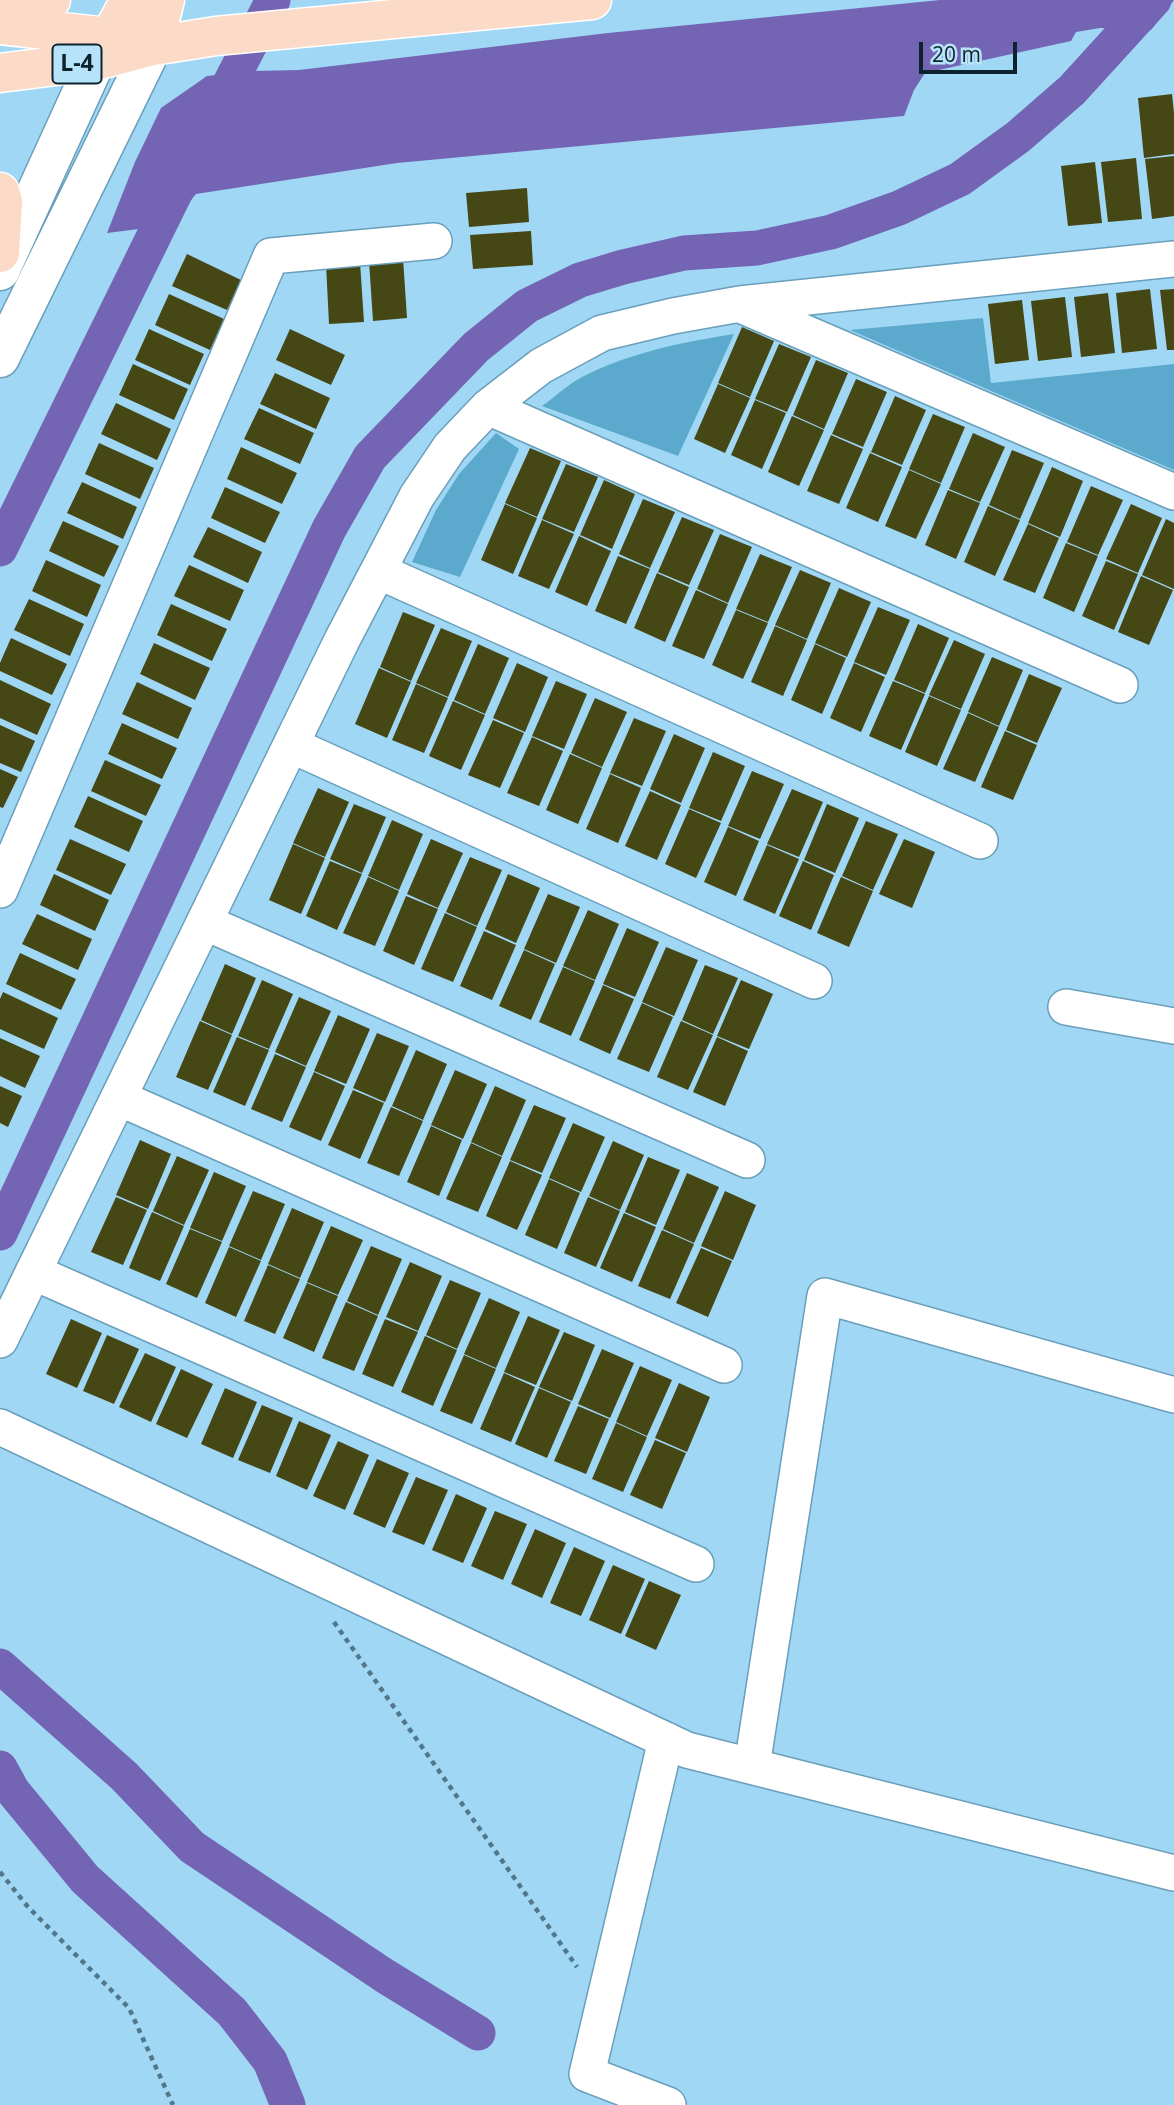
<!DOCTYPE html>
<html>
<head>
<meta charset="utf-8">
<style>
	body { margin:0 }
	#map { position:relative; width:1174px; height:2105px; overflow:hidden; background:#a0d7f4; font-family:"Open Sans",sans-serif }
	canvas { display:block }
	.scale { position:absolute; left:919px; top:42px; width:98px; height:32px; box-sizing:border-box; border:4px solid #0c232d; border-top:0; padding-left:9px; font-size:21px; line-height:24px; white-space:nowrap; color:#0c232d; -webkit-text-stroke:5px #b7e3fa; paint-order:stroke }
</style>
</head>
<body>
<div id="map">
<canvas width="1174" height="2105"></canvas>
<div class="scale">20 m</div>
</div>
<script>
const ctx = document.querySelector('canvas').getContext('2d');
ctx.lineJoin = 'round';
function fillPath(path, color) { ctx.fillStyle = color; ctx.fill(path, 'evenodd'); }
function strokePath(path, color, width, dash) { ctx.strokeStyle = color; ctx.lineWidth = width; ctx.lineCap = dash ? 'butt' : 'round'; ctx.setLineDash(dash || []); ctx.stroke(path); }
function label(font, color, halo, rows, align = 'center') {
  ctx.font = font + ' "Open Sans",sans-serif'; ctx.lineWidth = 7; ctx.setLineDash([]); ctx.textBaseline = 'middle'; ctx.strokeStyle = halo; ctx.fillStyle = color; for (const [text, x, y, turn = 0] of rows) {
    ctx.save(); ctx.translate(x, y); ctx.rotate((+turn || 0) * Math.PI / 180); ctx.textAlign = isNaN(turn) ? turn : align; if (halo) ctx.strokeText(text, 0, 0); ctx.fillText(text, 0, 0); ctx.restore();
  }
}
fillPath(new Path2D(`
	M983,318L991,383L1174,364V470L850,330Z
	M734,334L678,456L542,406C555,397 568,384 582,377C629,353 682,342 734,334Z
	M496,433L519,449L460,577L412,562L436,510L459,474Z`), '#5ca9ce');
fillPath(new Path2D(`
	M940,0H1174L1151,30L1100,28L1076,32L1071,41L925,73L914,90L904,116L397,163L196,194L171,225L107,233L135,162L161,108L207,76L253,71L299,70L608,33Z`), '#7464b4');
strokePath(new Path2D(`
	M213,116L273,0
	M0,549L179,185
	M0,1233L329,529L370,457L476,347L527,306L580,280L623,267L684,253L757,248L831,232L899,208L960,179L1018,137L1072,90L1154,0
	M0,1666L124,1776L192,1847L385,1976L478,2033
	M0,1768L12,1790L85,1879L232,2012L270,2061L288,2105`), '#7464b4', 35);
fillPath(new Path2D(`
	M1172,94L1174,113V154L1144,158L1138,98Z
	M1174,156V216L1152,219L1145,159Z
	M1136,158L1142,219L1108,222L1101,162Z
	M1095,162L1102,223L1068,226L1061,166Z
	M527,188L529,222L469,227L466,193Z
	M531,231L533,265L473,269L470,235Z
	M187,254L241,280L227,310L172,286Z
	M403,258L407,318L373,321L369,261Z
	M360,262L364,322L329,324L326,264Z
	M1150,289L1157,349L1122,353L1116,293Z
	M1174,289V350H1167L1160,290Z
	M1108,293L1115,353L1081,357L1074,297Z
	M169,294L224,319L210,350L155,325Z
	M1065,297L1072,357L1038,361L1031,301Z
	M1022,300L1029,360L995,364L988,304Z
	M742,327L774,341L750,397L718,383Z
	M149,329L204,354L190,385L135,360Z
	M290,329L345,355L331,385L276,360Z
	M779,344L811,357L787,412L755,399Z
	M816,360L848,373L824,429L793,415Z
	M133,364L188,389L174,420L119,395Z
	M275,373L330,398L316,429L260,404Z
	M856,379L887,392L863,447L832,434Z
	M718,384L750,398L725,453L694,439Z
	M895,396L926,410L902,465L871,452Z
	M755,400L786,413L762,469L731,455Z
	M116,403L171,429L157,460L101,434Z
	M259,408L314,433L300,464L244,439Z
	M933,414L965,427L941,483L909,469Z
	M792,416L824,430L799,486L768,472Z
	M973,433L1005,447L980,502L949,489Z
	M831,435L863,449L839,504L807,491Z
	M99,443L154,468L140,499L85,474Z
	M241,447L297,473L282,504L227,479Z
	M530,448L561,461L537,517L505,503Z
	M1012,450L1044,463L1020,519L989,505Z
	M870,453L902,467L878,522L846,508Z
	M566,464L598,477L574,532L542,519Z
	M1052,467L1083,481L1060,537L1028,523Z
	M909,470L941,484L916,539L885,526Z
	M604,480L635,494L612,549L580,535Z
	M82,482L137,507L123,539L67,513Z
	M1091,486L1123,500L1098,555L1067,542Z
	M225,487L280,512L265,543L211,518Z
	M948,490L980,503L956,559L925,545Z
	M643,499L675,512L650,568L619,554Z
	M505,504L537,518L513,574L481,560Z
	M1131,504L1162,518L1138,573L1106,559Z
	M988,506L1020,520L995,576L964,562Z
	M682,517L714,530L689,585L658,572Z
	M1166,519L1174,523V589L1142,575Z
	M542,520L574,534L549,589L518,576Z
	M63,521L119,546L104,577L49,551Z
	M1028,524L1059,538L1035,593L1003,580Z
	M208,527L262,552L248,583L193,557Z
	M720,534L752,547L728,603L697,589Z
	M579,536L611,551L587,606L555,592Z
	M1066,543L1098,556L1074,612L1043,598Z
	M760,554L792,567L768,622L736,609Z
	M618,556L650,569L626,624L595,611Z
	M46,560L101,585L87,617L32,591Z
	M1106,561L1138,574L1114,630L1082,616Z
	M189,565L244,590L230,621L174,596Z
	M800,570L831,583L807,639L775,625Z
	M657,573L689,587L665,642L634,628Z
	M1141,576L1173,590L1149,645L1118,632Z
	M839,588L871,602L847,657L815,643Z
	M696,590L728,604L704,659L672,646Z
	M29,599L84,624L70,656L14,630Z
	M171,604L227,629L212,661L157,635Z
	M878,607L910,620L886,675L854,662Z
	M736,610L768,623L743,679L712,665Z
	M403,612L435,625L411,681L380,667Z
	M918,624L949,638L925,693L894,680Z
	M775,626L807,640L783,696L751,682Z
	M441,628L472,641L448,697L416,683Z
	M11,638L67,664L52,695L0,671V663Z
	M954,640L985,654L961,709L929,695Z
	M154,643L210,668L195,700L140,674Z
	M478,644L509,658L485,714L454,700Z
	M815,644L846,658L822,714L791,700Z
	M992,657L1023,670L999,726L968,712Z
	M517,663L548,677L525,732L493,718Z
	M854,663L885,677L861,732L830,718Z
	M379,668L411,682L387,738L355,724Z
	M1029,674L1062,688L1037,743L1006,730Z
	M0,680L51,704L37,735L0,718Z
	M556,681L587,694L564,749L532,736Z
	M893,681L925,694L901,750L869,736Z
	M137,682L192,708L178,739L122,714Z
	M416,684L448,698L424,753L392,740Z
	M929,696L961,710L937,766L905,752Z
	M595,698L627,712L602,767L571,753Z
	M453,701L485,715L461,770L429,756Z
	M968,713L999,727L975,782L943,769Z
	M634,718L666,731L642,786L610,773Z
	M493,720L524,733L500,788L468,775Z
	M122,723L177,748L162,779L108,754Z
	M0,725L35,741L21,772L0,763Z
	M1005,731L1037,745L1013,800L981,787Z
	M674,734L705,748L681,803L650,789Z
	M532,737L563,751L539,806L507,793Z
	M713,752L745,766L721,821L689,808Z
	M570,754L602,768L578,824L546,810Z
	M105,760L161,785L146,816L91,791Z
	M0,769L18,777L3,808L0,807Z
	M752,771L784,784L760,839L728,826Z
	M610,774L641,788L618,843L586,829Z
	M318,788L349,802L325,857L293,843Z
	M792,789L823,802L799,857L767,844Z
	M650,791L681,805L657,860L625,846Z
	M88,796L143,821L129,852L74,827Z
	M354,804L386,817L362,873L330,859Z
	M827,804L859,818L835,873L804,860Z
	M689,809L721,823L696,878L665,864Z
	M392,820L423,834L399,890L368,876Z
	M866,821L898,834L873,890L842,876Z
	M728,827L759,841L736,896L704,882Z
	M70,839L126,864L111,895L56,870Z
	M431,839L463,853L438,908L407,894Z
	M904,839L935,852L912,908L879,894Z
	M293,844L325,858L301,914L269,900Z
	M767,845L799,859L775,914L743,900Z
	M470,857L502,870L477,926L446,912Z
	M330,861L362,874L337,930L306,916Z
	M803,861L834,875L811,930L779,916Z
	M54,874L109,900L95,931L40,905Z
	M508,874L540,888L516,943L485,929Z
	M368,877L399,891L375,946L343,933Z
	M841,877L873,891L849,947L817,933Z
	M548,894L580,907L556,963L524,949Z
	M406,896L438,909L414,965L383,951Z
	M588,910L619,924L595,980L563,966Z
	M445,913L477,927L453,982L421,969Z
	M37,914L92,939L78,970L22,944Z
	M627,928L659,942L635,997L603,984Z
	M484,931L516,945L492,1000L460,986Z
	M666,947L698,960L674,1016L642,1002Z
	M524,950L555,964L531,1020L499,1006Z
	M20,953L76,979L61,1010L6,984Z
	M225,964L256,978L232,1034L201,1020Z
	M705,965L738,978L713,1034L682,1020Z
	M563,967L595,981L571,1036L539,1022Z
	M262,980L293,994L269,1049L238,1036Z
	M741,980L773,994L749,1049L717,1036Z
	M603,985L634,999L610,1054L579,1040Z
	M3,992L58,1018L44,1049L0,1029V999Z
	M299,997L331,1011L306,1066L275,1052Z
	M642,1003L673,1017L649,1072L617,1059Z
	M338,1015L370,1029L346,1084L314,1071Z
	M200,1021L232,1035L208,1090L176,1077Z
	M681,1021L713,1035L688,1090L657,1077Z
	M377,1033L409,1046L385,1102L353,1088Z
	M237,1037L269,1050L245,1106L213,1092Z
	M717,1037L748,1051L725,1106L693,1092Z
	M0,1038L40,1056L25,1088L0,1076Z
	M416,1050L447,1064L423,1120L392,1106Z
	M275,1054L306,1067L282,1122L251,1109Z
	M455,1070L487,1084L463,1139L431,1125Z
	M314,1072L345,1086L321,1141L289,1127Z
	M0,1086L22,1096L8,1127L0,1123Z
	M495,1086L526,1100L502,1156L471,1142Z
	M353,1090L384,1103L360,1159L328,1145Z
	M534,1105L566,1118L542,1173L510,1160Z
	M391,1107L423,1121L399,1176L367,1163Z
	M573,1123L605,1137L581,1192L549,1178Z
	M431,1126L462,1140L439,1196L407,1182Z
	M140,1140L171,1154L148,1209L116,1195Z
	M613,1141L644,1155L620,1210L589,1196Z
	M471,1143L502,1157L478,1212L446,1199Z
	M177,1156L209,1170L184,1225L153,1211Z
	M648,1157L680,1170L656,1225L625,1212Z
	M510,1161L542,1175L517,1230L486,1216Z
	M214,1172L246,1186L222,1241L190,1228Z
	M687,1173L719,1187L694,1243L663,1229Z
	M549,1179L580,1193L557,1249L525,1235Z
	M253,1191L285,1204L261,1260L229,1246Z
	M725,1191L756,1205L733,1260L701,1246Z
	M116,1197L147,1210L123,1265L91,1252Z
	M588,1197L620,1211L596,1267L564,1253Z
	M292,1208L324,1222L300,1278L268,1264Z
	M152,1212L184,1226L160,1281L129,1268Z
	M624,1213L656,1227L632,1282L600,1268Z
	M331,1226L363,1240L338,1295L307,1282Z
	M190,1229L222,1242L197,1298L166,1284Z
	M662,1230L694,1244L670,1299L638,1286Z
	M371,1246L402,1259L378,1315L347,1301Z
	M229,1247L261,1261L236,1317L205,1303Z
	M701,1248L732,1261L708,1317L676,1303Z
	M410,1262L442,1276L418,1331L386,1317Z
	M268,1265L300,1279L275,1334L244,1321Z
	M450,1280L481,1293L457,1349L426,1335Z
	M307,1283L338,1296L314,1352L283,1338Z
	M489,1298L520,1312L496,1368L464,1354Z
	M346,1302L378,1316L354,1371L322,1358Z
	M528,1316L560,1330L536,1385L504,1372Z
	M71,1319L102,1333L77,1388L46,1374Z
	M385,1319L418,1332L393,1387L362,1374Z
	M564,1332L595,1345L572,1401L539,1387Z
	M107,1335L139,1349L114,1404L83,1391Z
	M425,1336L457,1350L433,1406L401,1392Z
	M602,1349L634,1363L610,1418L578,1404Z
	M145,1353L176,1367L151,1422L119,1407Z
	M464,1355L496,1369L472,1424L440,1411Z
	M640,1366L672,1380L647,1436L616,1422Z
	M181,1369L213,1384L187,1438L156,1424Z
	M504,1373L535,1387L511,1442L480,1429Z
	M679,1383L710,1397L687,1452L655,1438Z
	M225,1388L257,1402L233,1458L201,1444Z
	M539,1388L571,1402L547,1458L515,1444Z
	M262,1405L293,1418L270,1473L238,1460Z
	M578,1406L609,1419L586,1474L554,1461Z
	M299,1421L331,1435L307,1490L276,1476Z
	M616,1423L647,1437L623,1492L592,1479Z
	M655,1440L686,1453L662,1509L630,1495Z
	M338,1441L369,1455L345,1510L313,1496Z
	M377,1459L409,1473L385,1528L353,1514Z
	M416,1477L448,1490L424,1545L392,1532Z
	M456,1494L487,1508L463,1563L432,1550Z
	M495,1511L527,1524L503,1580L471,1566Z
	M535,1529L566,1543L542,1598L511,1584Z
	M574,1547L605,1561L581,1616L550,1603Z
	M613,1565L645,1579L621,1634L589,1620Z
	M649,1581L681,1595L656,1650L625,1636Z`), '#454715');
const minor = new Path2D(`
	M743,306L1174,492
	M488,407L1120,685
	M378,571L980,841
	M291,745L814,981
	M0,890L271,256L434,241
	M204,922L747,1160
	M1066,1007L1174,1026
	M119,1098L724,1365
	M33,1272L696,1564
	M0,1340L342,640L417,496L450,447L488,407L541,366L602,333L673,316L740,304L1174,259
	M0,1427L687,1750L1174,1873
	M666,1740L587,2074L668,2105
	M752,1766L825,1296L1174,1395`);
const secondary = new Path2D(`
	M0,271L96,61
	M0,358L153,46`);
const primary = new Path2D(`
	M0,18L51,0
	M0,25L108,37L141,44
	M153,46L165,0
	M97,60L130,0
	M0,73L96,61L153,46L216,36L592,0
	M0,192L3,202L0,253`);
strokePath(minor, '#699fbb', 38);
strokePath(secondary, '#699fbb', 41);
strokePath(primary, '#fff', 41);
strokePath(new Path2D(`
	M334,1622L577,1967
	M0,1872L28,1907L129,2008L173,2105`), '#51778a', 4.5, [5, 5]);
strokePath(minor, '#fff', 35);
strokePath(secondary, '#fff', 38);
strokePath(primary, '#fbdac7', 38);
for (const [x, y, w] of [
	[77,64,49]
]) { const box = new Path2D(); box.roundRect(x - w / 2, y - 19.5, w, 39, 5); ctx.fillStyle = '#b7e3fa'; ctx.fill(box); strokePath(box, '#0c232d', 2); }
label('bold 23px', '#0c232d', null, [
	["L-4",77,64]
]);
</script>
</body>
</html>
